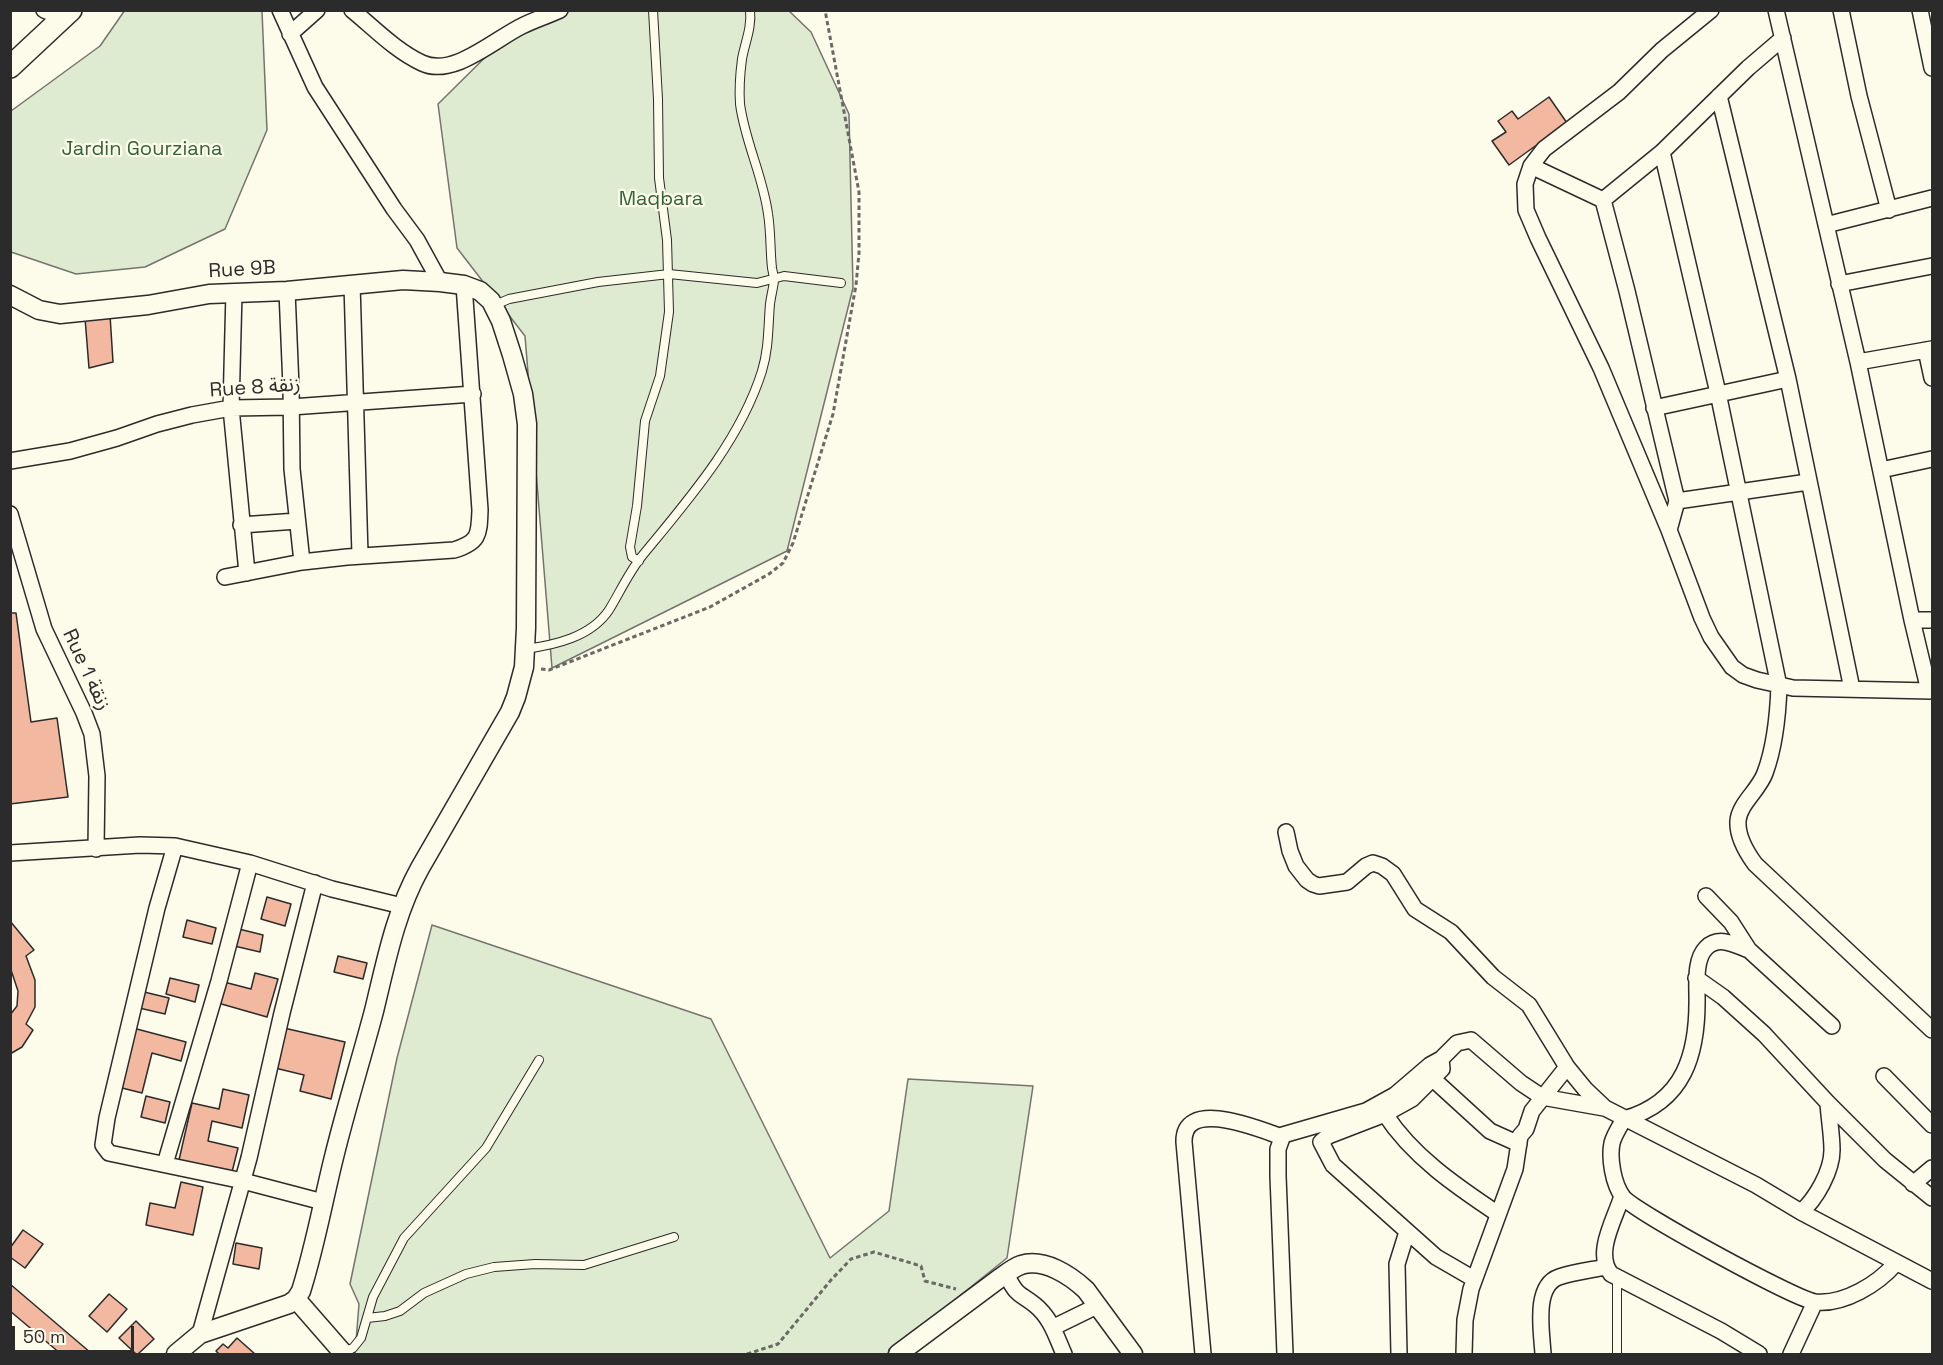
<!DOCTYPE html>
<html>
<head>
<meta charset="utf-8">
<style>
	body { margin:0 }
	#map { position:relative; width:1943px; height:1365px; overflow:hidden; background:#fdfbea; font-family:"Space Grotesk",sans-serif }
	canvas { display:block }
	.frame { position:absolute; inset:0; border:12px solid #2b2b2b; pointer-events:none }
	.scale { position:absolute; left:12px; top:1326px; width:122px; height:27px; box-sizing:border-box; border:3px solid #2b2b2b; border-top:0; padding-left:8px; font-size:18px; line-height:21px; white-space:nowrap; color:#2b2b2b; -webkit-text-stroke:4px #fdfbea; paint-order:stroke }
</style>
</head>
<body>
<div id="map">
<canvas width="1943" height="1365"></canvas>
<div class="frame"></div>
<div class="scale">50 m</div>
</div>
<script>
const ctx = document.querySelector('canvas').getContext('2d');
ctx.lineJoin = 'round';
function fillPath(path, color) { ctx.fillStyle = color; ctx.fill(path, 'evenodd'); }
function strokePath(path, color, width, dash) { ctx.strokeStyle = color; ctx.lineWidth = width; ctx.lineCap = dash ? 'butt' : 'round'; ctx.setLineDash(dash || []); ctx.stroke(path); }
function label(font, color, halo, rows, align = 'center') {
  ctx.font = font + ' "Space Grotesk","Noto Sans Arabic",sans-serif'; ctx.lineWidth = 4.5; ctx.setLineDash([]); ctx.textBaseline = 'middle'; ctx.strokeStyle = halo; ctx.fillStyle = color; for (const [text, x, y, turn = 0] of rows) {
    ctx.save(); ctx.translate(x, y); ctx.rotate((+turn || 0) * Math.PI / 180); ctx.textAlign = isNaN(turn) ? turn : align; if (halo) ctx.strokeText(text, 0, 0); ctx.fillText(text, 0, 0); ctx.restore();
  }
}
const green = new Path2D(`
	M125,10L262,11L267,130L225,229L145,267L76,274L11,252V111L100,46Z
	M788,10L811,32L849,114L853,288L787,551L552,668L525,336L457,248L438,104L526,17L550,11Z
	M432,925L711,1019L830,1258L889,1211L908,1079L1033,1086L1007,1258L887,1354H355L359,1304L350,1284L397,1058Z`);
fillPath(green, '#deebd1');
strokePath(green, '#74746e', 1.5);
const building = new Path2D(`
	M1549,97L1567,123L1509,165L1492,141L1506,132L1498,121L1512,111L1518,119Z
	M110,315L113,362L89,368L85,318Z
	M10,613H16L31,722L57,718L68,797L10,804Z
	M267,897L291,904L285,926L261,919Z
	M187,920L216,928L212,944L183,937Z
	M10,921L34,950L26,956L35,980V1007L26,1024L33,1030L22,1047L10,1054V1015L17,1006L18,991L10,967Z
	M235,928L263,935L260,952L230,945Z
	M338,956L367,963L363,979L334,972Z
	M255,973L278,979L267,1017L218,1003L224,982L251,989Z
	M170,978L199,985L195,1002L166,994Z
	M140,991L169,998L165,1014L135,1007Z
	M133,1028L186,1042L181,1061L152,1053L142,1093L118,1087Z
	M284,1028L345,1042L331,1099L300,1091L304,1075L275,1068Z
	M223,1089L249,1095L242,1128L212,1121L208,1141L238,1148L232,1172L179,1160L192,1103L219,1109Z
	M146,1096L170,1102L165,1123L141,1117Z
	M181,1182L203,1187L193,1235L146,1225L150,1203L175,1208Z
	M23,1230L43,1244L25,1268L10,1257V1248Z
	M236,1243L262,1248L259,1269L233,1264Z
	M10,1284L91,1353L90,1354H61L10,1311Z
	M109,1294L127,1309L107,1332L89,1316Z
	M136,1321L154,1339L138,1354H136L119,1338Z
	M237,1338L255,1354H219L216,1351L223,1344L228,1348Z`);
fillPath(building, '#f2b8a0');
strokePath(building, '#2b2b2b', 1.5);
const service = new Path2D(`
	M495,305L509,299L598,282L669,274L757,283L784,276L841,283
	M639,561L632,557L630,547L637,506L645,421L660,376L669,312L667,240L659,178L658,99L653,10
	M525,649C555,645 591,637 609,610C620,592 629,572 642,556C688,500 740,441 762,371C769,348 768,327 770,304C771,296 773,289 774,281C774,277 773,273 772,268C770,250 771,232 768,214C763,176 745,142 740,104C739,89 740,74 742,59C745,42 752,28 750,10
	M367,1318L385,1316L400,1311L424,1293L466,1274L494,1267L535,1264L584,1265L674,1237
	M343,1352L353,1348L361,1338L373,1297L404,1238L486,1148L539,1060
	M1617,1354V1278`);
const minor = new Path2D(`
	M44,10L64,18
	M280,10L315,87L394,209L417,240L440,282
	M352,10C374,28 396,51 422,63C453,78 495,39 522,26C534,20 547,16 560,10
	M1711,10L1662,50L1619,92L1544,149L1531,166L1525,184L1526,210L1538,238L1601,368L1669,530L1702,618L1711,637L1732,667L1743,675L1757,680L1793,688L1932,691
	M1776,10L1858,362L1912,620L1929,691
	M1841,10L1859,96L1889,210
	M1920,10L1932,68
	M290,34L317,10
	M1719,96L1788,379L1852,689
	M1662,152L1718,393L1779,686C1778,715 1775,746 1765,773C1759,790 1739,804 1738,821C1737,836 1747,853 1755,864L1932,1030
	M1531,166L1603,200
	M1603,200L1627,291L1677,501L1669,530
	M1603,200L1662,152L1748,68L1783,38
	M1826,225L1932,198
	M352,284L360,555
	M1839,284L1932,266
	M287,291L291,387L292,469L302,562
	M234,292L231,408L247,573
	M1926,350L1932,378
	M1858,362L1932,349
	M1654,408L1788,379
	M10,461L70,451L117,438L157,424L192,415L231,408L291,407L473,394
	M1881,470L1932,459
	M1677,501L1808,482
	M10,514L44,629L84,713L92,734L97,776L96,849
	M241,525L297,521
	M225,577L302,562L347,557L454,550C480,542 479,534 480,510L464,285
	M1912,620H1932
	M1286,832L1290,851L1296,866L1307,880L1313,884L1319,886L1347,882L1366,866L1373,863L1382,866L1393,874L1415,909L1451,932L1493,977L1529,1005L1567,1067L1585,1089L1605,1108L1756,1185L1801,1212L1932,1281
	M175,846L157,908L107,1118L103,1145L109,1153L243,1181L323,1202
	M10,853L140,845L175,846L250,863L332,889L402,906
	M1706,896L1731,922L1749,950
	M1696,978L1723,997L1764,1034L1828,1103L1885,1160L1932,1198
	M1832,1026L1749,950C1735,945 1719,935 1706,948C1695,959 1697,982 1697,996C1698,1053 1685,1102 1624,1119C1620,1126 1614,1135 1612,1143C1609,1158 1613,1184 1623,1197C1635,1212 1795,1299 1815,1302C1844,1305 1878,1284 1896,1263
	M1441,1059L1442,1069L1412,1099L1385,1114L1328,1136L1321,1142L1333,1165L1436,1257L1474,1279
	M1884,1076L1932,1125
	M1433,1079L1490,1131L1519,1144
	M1385,1114C1412,1156 1456,1186 1498,1214
	M165,1164L219,981L250,863
	M1913,1184L1932,1168
	M1622,1196C1615,1219 1594,1253 1611,1274L1721,1331L1759,1354
	M1801,1212C1816,1199 1832,1171 1832,1150C1832,1135 1829,1119 1828,1103
	M1012,1269L1008,1278C1018,1297 1020,1293 1035,1305C1051,1318 1056,1336 1064,1354
	M1054,1327L1097,1306
	M200,1334L249,1158L282,1013L315,883
	M1203,1354L1184,1142C1183,1097 1259,1129 1282,1137
	M1285,1354L1278,1176V1149L1283,1135L1366,1111L1395,1095L1430,1065L1441,1059L1457,1043L1471,1040L1521,1083L1542,1097L1604,1108
	M1399,1354L1397,1264L1407,1232
	M1464,1354L1465,1320L1471,1289L1515,1169L1520,1136L1526,1129L1532,1111L1567,1067
	M1543,1354C1542,1333 1533,1286 1559,1277C1574,1272 1591,1270 1606,1267
	M1791,1354L1815,1302`);
const tertiary = new Path2D(`
	M10,295L39,310L60,314L148,305L209,294L287,291L403,280L440,282L464,285L480,291L491,301L501,321L512,355L523,394L527,424L526,628L524,667L516,697L510,712L420,868C395,913 386,962 374,1011C361,1060 346,1108 334,1157C323,1201 315,1247 301,1291L296,1299L289,1304L200,1334L176,1354
	M296,1299L344,1354
	M898,1354L1000,1278C1007,1273 1013,1268 1021,1265C1044,1258 1070,1275 1086,1290L1133,1354`);
const secondary = new Path2D(`
	M10,67L71,10`);
strokePath(service, '#2b2b2b', 10);
strokePath(minor, '#2b2b2b', 18);
strokePath(tertiary, '#2b2b2b', 21);
strokePath(secondary, '#2b2b2b', 24);
strokePath(new Path2D(`
	M541,669L549,670L710,607L769,574L783,563L793,543L833,414L856,285L859,253V192L825,10
	M747,1354L778,1344L831,1280L851,1259L874,1252L921,1266L925,1281L956,1289`), '#6a6964', 3, [4.5, 3]);
strokePath(service, '#fdfbea', 8);
strokePath(minor, '#fdfbea', 15);
strokePath(tertiary, '#fdfbea', 18);
strokePath(secondary, '#fdfbea', 21);
label('20px', '#34623c', '#fdfbea', [
	["Jardin Gourziana",142,150],
	["Maqbara",661,200]
]);
label('20px', '#2b2b2b', '#fdfbea', [
	["Rue 9B",242,270,-3],
	["Rue 8 زنقة",255,388,-4],
	["Rue 1 زنقة",86,670,65]
]);
</script>
</body>
</html>
